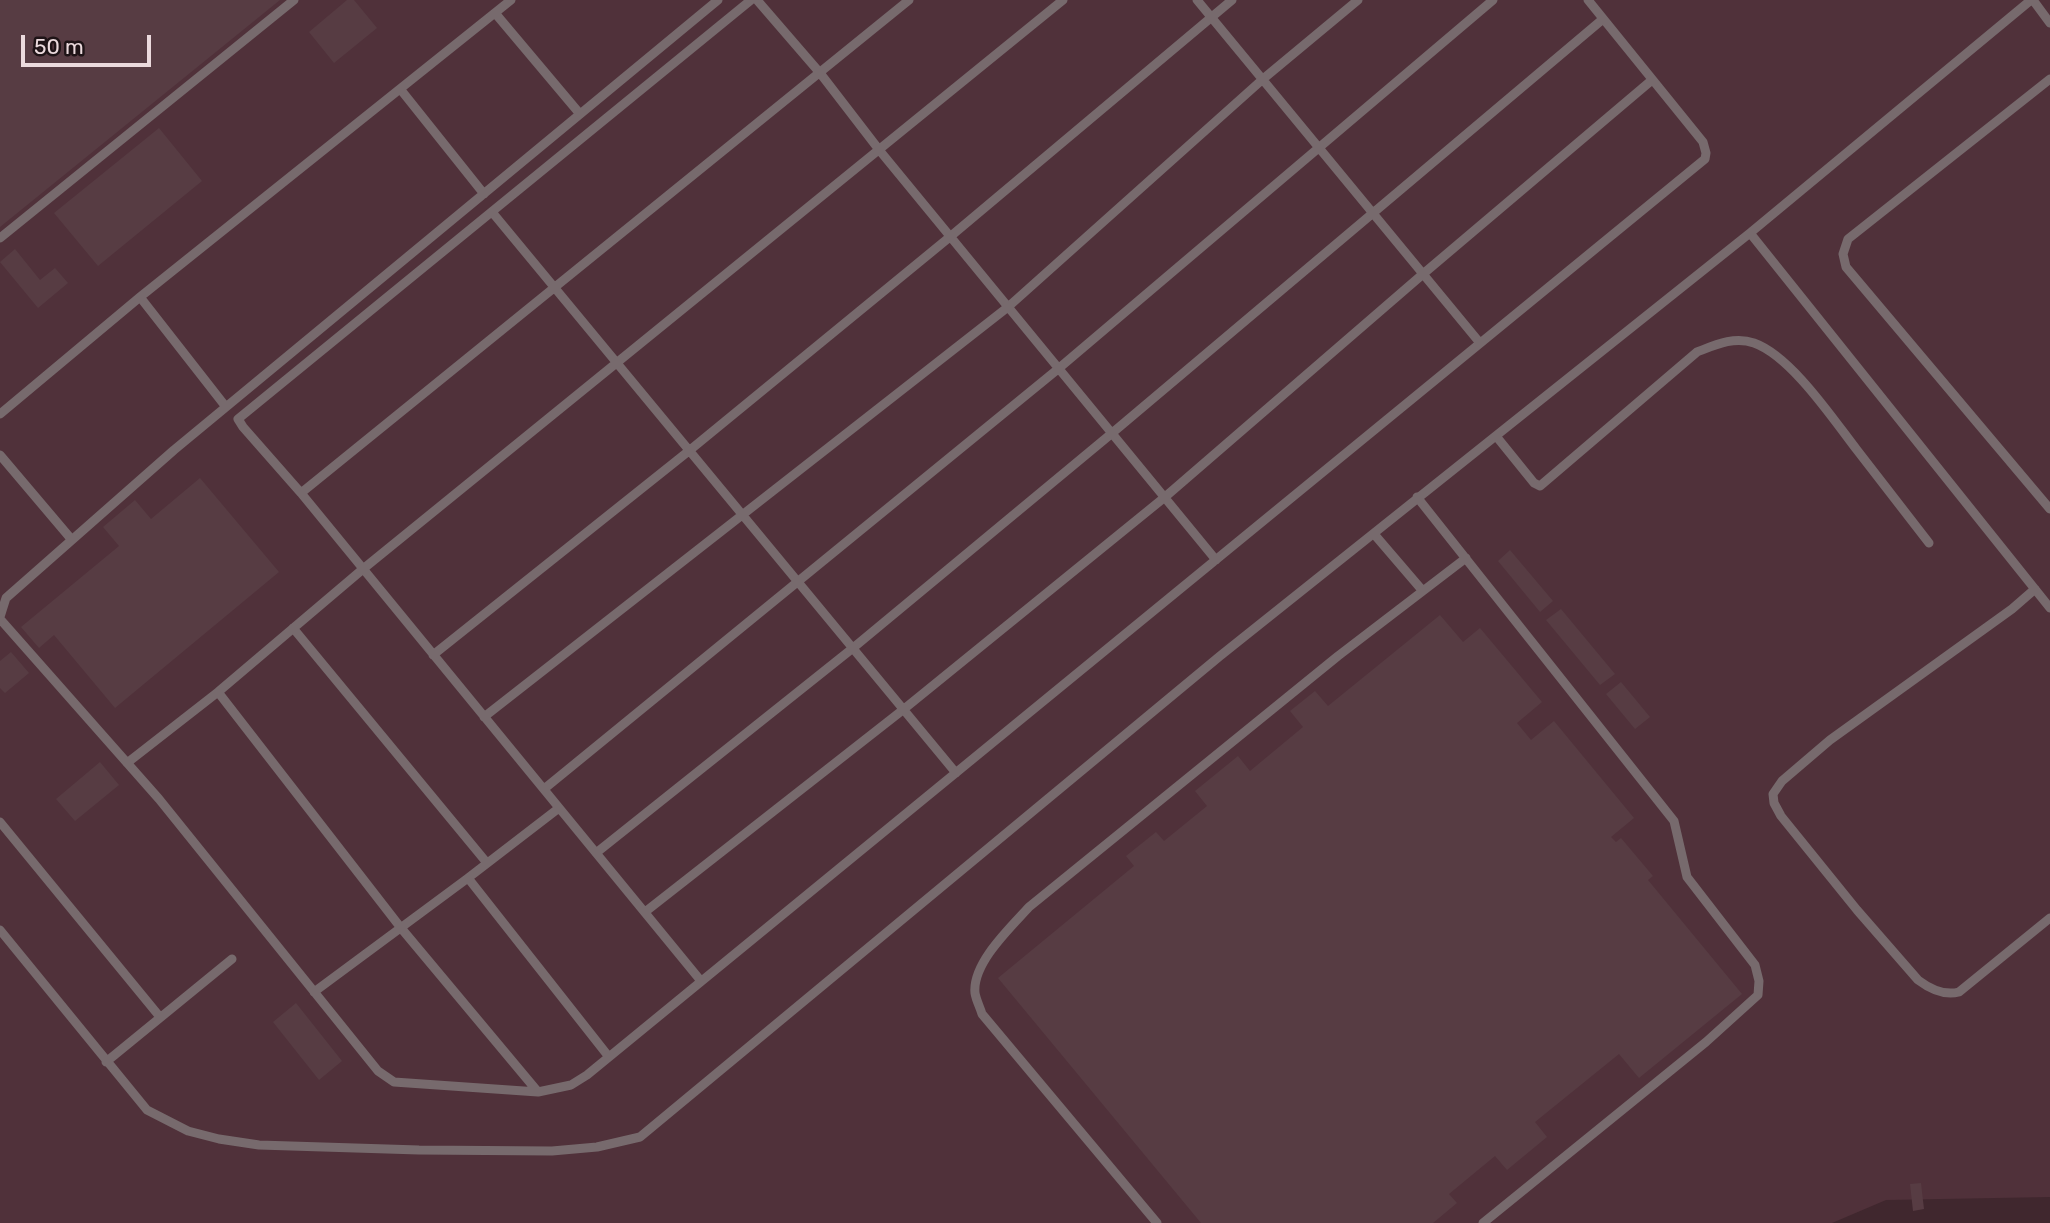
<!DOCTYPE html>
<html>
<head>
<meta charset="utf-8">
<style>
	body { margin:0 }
	#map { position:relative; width:2050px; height:1223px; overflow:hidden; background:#40272e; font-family:Rubik,sans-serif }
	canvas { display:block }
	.scale { position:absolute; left:21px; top:35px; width:130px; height:32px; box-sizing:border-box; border:4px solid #ebdadd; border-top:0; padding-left:9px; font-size:21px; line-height:24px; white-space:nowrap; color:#ebdadd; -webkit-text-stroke:5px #1f1417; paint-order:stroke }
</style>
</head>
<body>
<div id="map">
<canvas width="2050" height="1223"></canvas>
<div class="scale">50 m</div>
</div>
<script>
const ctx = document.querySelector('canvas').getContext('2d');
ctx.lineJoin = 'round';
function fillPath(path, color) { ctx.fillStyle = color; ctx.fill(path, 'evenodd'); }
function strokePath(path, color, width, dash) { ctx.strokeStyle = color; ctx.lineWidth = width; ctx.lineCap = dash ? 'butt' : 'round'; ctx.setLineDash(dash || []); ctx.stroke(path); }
fillPath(new Path2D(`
	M0,0H2050V1197L1886,1200L1832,1223H0Z`), '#50313a');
fillPath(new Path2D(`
	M0,0H280L0,227Z
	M347,0H354L377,28L334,63L309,32Z
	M159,128L202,181L98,266L54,213Z
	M15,249L40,280L55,268L68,283L38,308L0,262Z
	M200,478L279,572L115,708L54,635L39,648L21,627L119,546L103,527L135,500L151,519Z
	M1510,550L1553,601L1540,612L1498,561Z
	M1561,609L1615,674L1600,685L1546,620Z
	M1440,615L1463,642L1480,628L1542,702L1517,723L1531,740L1554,721L1634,818L1611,837L1616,842L1621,838L1653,876L1648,880L1742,994L1639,1078L1619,1054L1535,1122L1547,1137L1507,1170L1495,1156L1449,1194L1457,1203L1433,1223H1201L998,978L1134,866L1126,856L1156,832L1164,841L1207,806L1195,791L1238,756L1250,771L1303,727L1290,711L1315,691L1328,706Z
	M11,652L29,673L5,693L0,688V661Z
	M1621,682L1650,717L1635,729L1606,694Z
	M100,762L119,785L75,821L56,799Z
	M296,1003L342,1061L319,1080L273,1022Z
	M1921,1183L1924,1209L1913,1211L1910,1184Z`), '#573c43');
strokePath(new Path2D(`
	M757,0L820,73L880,151L1216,560
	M1197,0L1480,343
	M2033,0L2050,23
	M495,13L580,114
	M2050,79L1848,239L1843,254L1846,267L2050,509
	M401,90L484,194
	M492,212L956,773
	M1750,233L2050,608
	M0,238L294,0
	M140,297L226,407
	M0,414L140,297L511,0
	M1496,436L1534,483L1540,486L1697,352C1715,345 1734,336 1754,343C1791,356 1833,419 1857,450C1881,481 1905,512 1929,543
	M0,455L72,540
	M301,493L909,0
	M1417,497L1674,821L1687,877L1755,965L1759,981L1758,995L1706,1042L1483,1223
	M1374,534L1422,590
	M2035,589L2012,609L1830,740L1782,781L1773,794L1774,803L1781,816L1857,910L1918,980C1930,989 1944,996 1959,992L2050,918
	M0,617L6,598L174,450L718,0
	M0,619L159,799L378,1071L394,1082L538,1092L571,1085L587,1075L1705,159L1706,153L1703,142L1588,0
	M293,628L487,863
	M433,655L690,450L951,236L1232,0
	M218,692L401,928L538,1092
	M484,717L1008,307L1263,79L1358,0
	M127,763L218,692L363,569L1063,0
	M544,789L1058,369L1493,0
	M559,808L468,878L609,1057
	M0,822L160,1017
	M596,853L853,648L1111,434L1603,19
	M645,912L904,709L1165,497L1423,274L1652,80
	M0,930L147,1110L188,1131L219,1139L259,1145L419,1150L552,1151L597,1147L640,1137L1220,656L1750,233L2031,0
	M701,981L301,493L243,427L238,419L751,0
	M314,992L468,878
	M106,1062L232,959
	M1157,1223L982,1014C980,1007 976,1000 975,993C972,963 1011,927 1029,907L1338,656L1466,558`), '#776a6d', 9);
</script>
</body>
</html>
